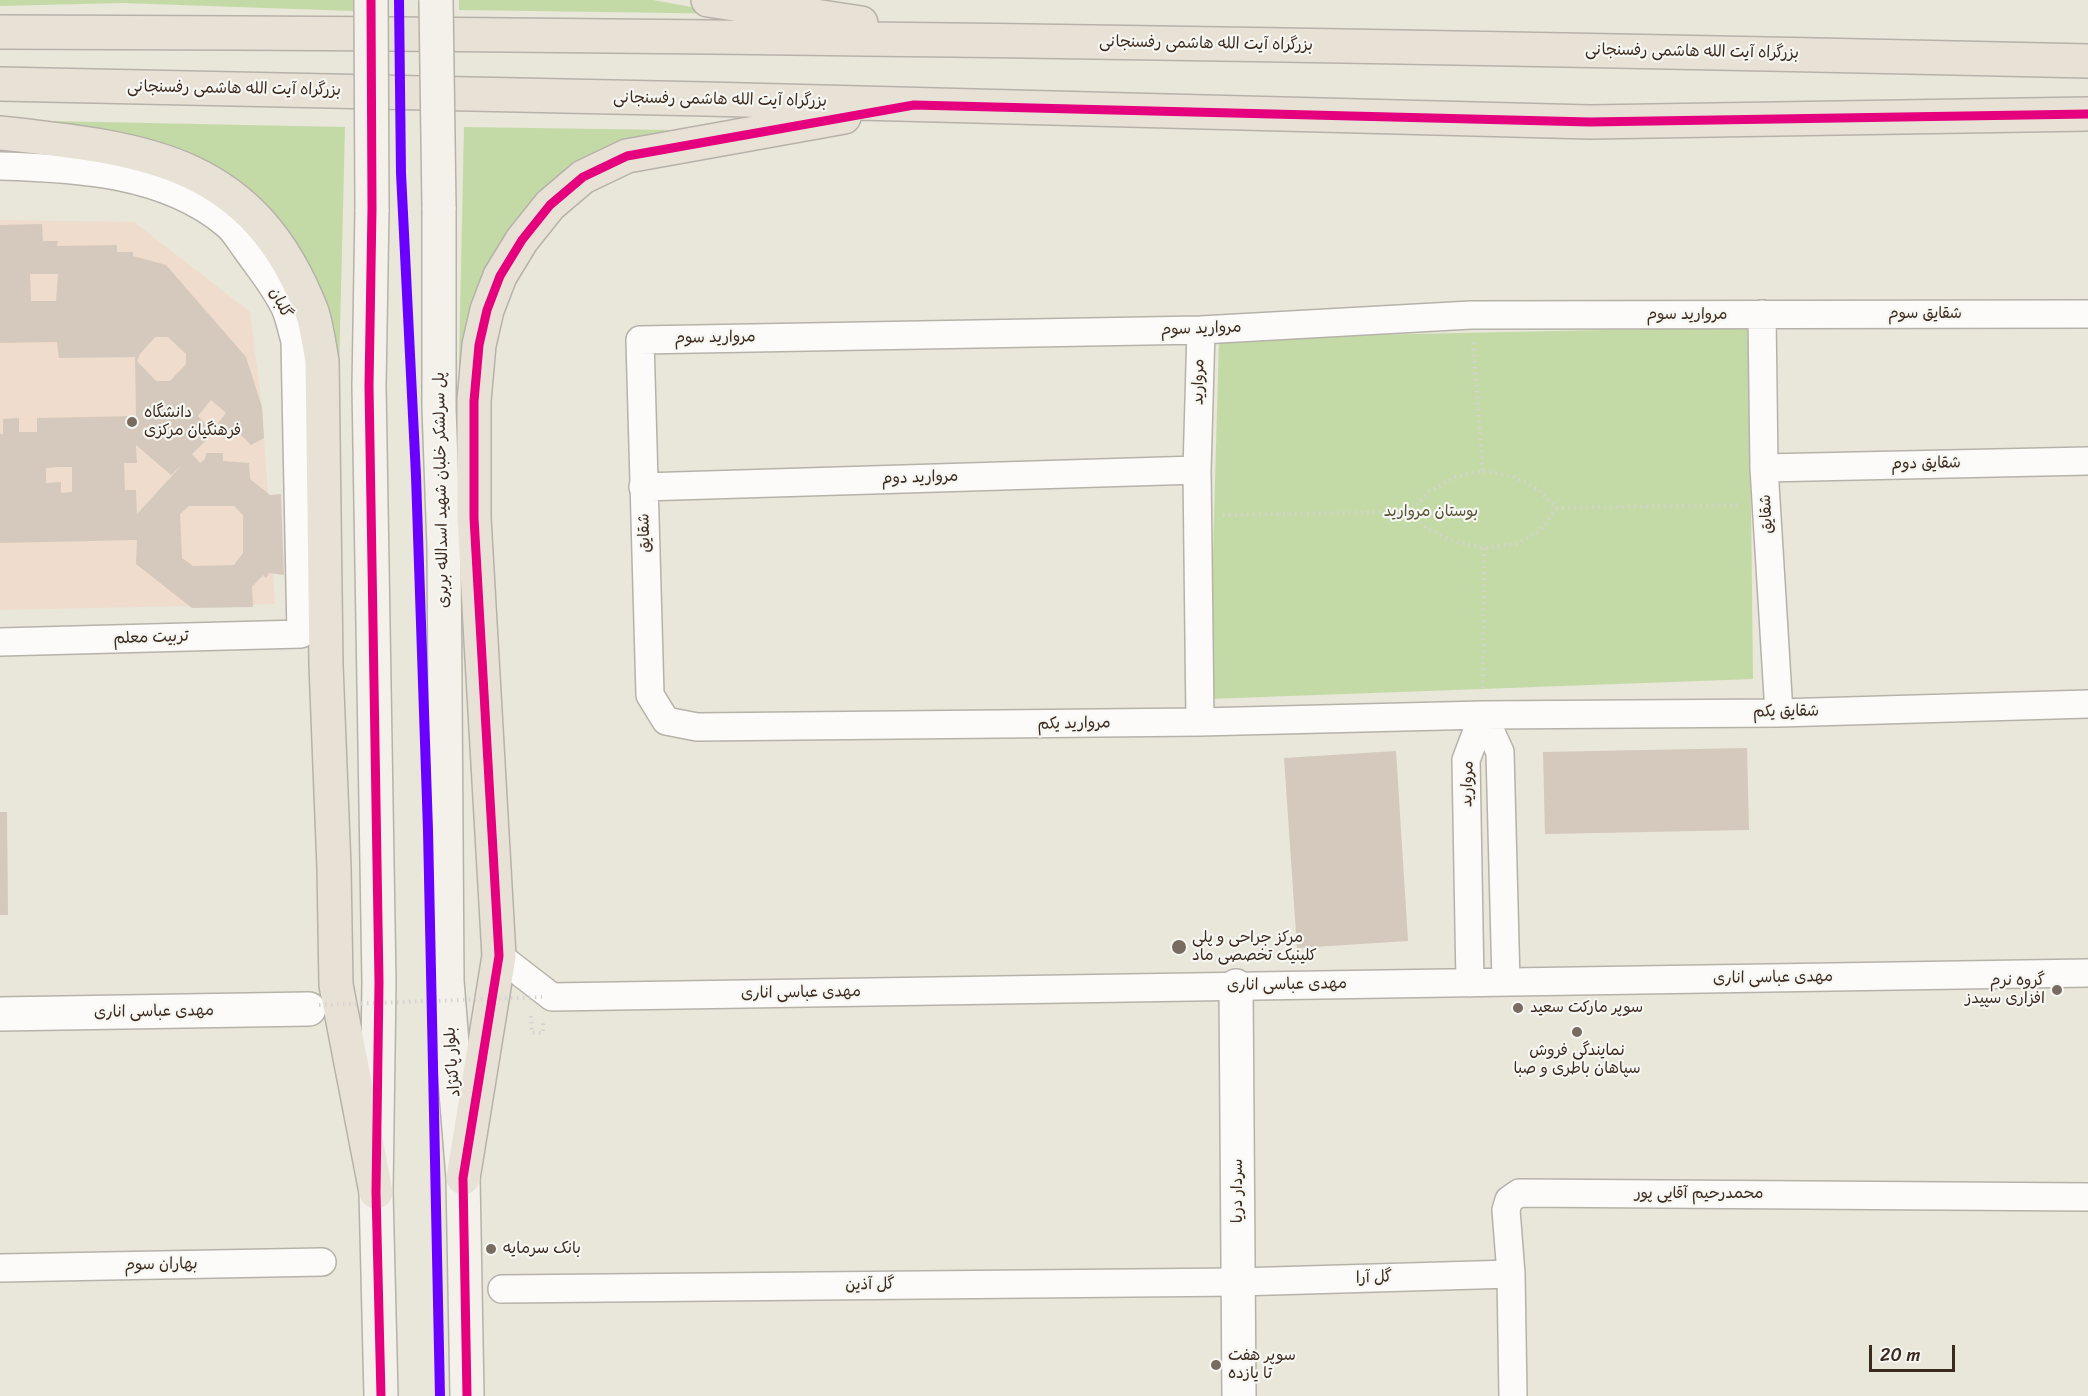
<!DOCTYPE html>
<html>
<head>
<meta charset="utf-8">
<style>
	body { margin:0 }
	#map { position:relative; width:2088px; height:1396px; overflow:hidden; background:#e9e6da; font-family:Sriracha,sans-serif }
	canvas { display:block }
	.scale { position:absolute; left:1869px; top:1345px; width:86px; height:27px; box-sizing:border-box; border:3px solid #3b2a1e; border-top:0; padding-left:8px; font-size:18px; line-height:21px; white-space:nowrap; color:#3b2a1e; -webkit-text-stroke:4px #f6f6f2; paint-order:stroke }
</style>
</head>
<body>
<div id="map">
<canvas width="2088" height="1396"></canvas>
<div class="scale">20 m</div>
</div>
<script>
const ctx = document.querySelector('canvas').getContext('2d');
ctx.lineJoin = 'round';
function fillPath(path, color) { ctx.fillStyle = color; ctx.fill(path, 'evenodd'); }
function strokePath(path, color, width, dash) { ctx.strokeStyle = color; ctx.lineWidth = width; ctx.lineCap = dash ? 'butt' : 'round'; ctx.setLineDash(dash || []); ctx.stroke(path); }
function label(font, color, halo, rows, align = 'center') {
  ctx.font = font + ' Sriracha,"Playpen Sans Arabic",sans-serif'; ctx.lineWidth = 4.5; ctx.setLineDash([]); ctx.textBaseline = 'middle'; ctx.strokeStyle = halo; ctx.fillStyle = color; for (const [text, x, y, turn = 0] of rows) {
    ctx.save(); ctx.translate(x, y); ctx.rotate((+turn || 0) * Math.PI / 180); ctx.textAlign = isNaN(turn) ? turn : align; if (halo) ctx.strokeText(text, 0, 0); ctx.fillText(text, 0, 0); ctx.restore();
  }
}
fillPath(new Path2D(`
	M0,220L134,222L250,312L262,407L275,604L0,610Z`), '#efdccc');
fillPath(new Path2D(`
	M0,0H353V11L122,3L0,6Z
	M459,0H653L697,8L743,14L459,10Z
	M0,120L345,127L339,372L317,302L303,267Z
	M464,127L740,131L544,196L458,408Z
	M1749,327L1753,679L1209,699L1219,338Z`), '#c4daa6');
fillPath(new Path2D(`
	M42,224L43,241H58L57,246L117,245V252H133V256L166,265L246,357L262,407L264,438L251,445L236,430L224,439L215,427L226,413L211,400L198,416L214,433L192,454L200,463L205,459L206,453H223V461L249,463L250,479L270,495L281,494L284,575L269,573L266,578L263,575L252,587L253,607L192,608L136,564L137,540L0,543V434H3V419L19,418V432H37V418L136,416L135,357L59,358L57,342L0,343V225ZM30,274H58L56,301H31ZM155,337H168L186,354V364L170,381H156L137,361L140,354ZM136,445L171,475L182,465L137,514L136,490H125L124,463H137ZM59,467H72V492L61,493V482L46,483V468ZM189,506H234L243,515V553L234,565L193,566L182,558L180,514Z
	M1747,748L1749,830L1545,834L1543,752Z
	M1396,751L1408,941L1297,948L1284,758Z
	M0,812H7L8,915H0Z`), '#d4c9bc');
const minor = new Path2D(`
	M0,166C76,168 165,173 226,224C234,230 240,241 246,249C258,266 272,283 282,302C289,313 291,328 295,341L301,634L0,642
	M1762,314L1764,468L1779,713
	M2088,314L1471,315L1201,330L640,340L650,695L666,721L697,727L1200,722L1483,715L1779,713L2088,704
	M1764,468L2088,461
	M643,487L1197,470
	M1483,715L1500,752L1506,982
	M1200,722L1197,470L1201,330
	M499,956L552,997L2088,973
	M1470,983L1466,760L1483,715
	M0,1268L322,1262
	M502,1289L1238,1282L1511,1274
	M1513,1396L1511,1274L1506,1210L1509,1200L1519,1193L2088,1197`);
const tertiary = new Path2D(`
	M1236,986L1239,1396
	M0,1014L309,1009`);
const secondary = new Path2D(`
	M439,207V408L444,547L447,981L463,1178L467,1396
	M372,209L369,386L379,982L376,1192L381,1396`);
const trunk = new Path2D(`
	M708,0L861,23
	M0,32C696,34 1392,45 2088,61
	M0,84L706,99L1590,122L2088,114
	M0,133C144,149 253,158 312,312C317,327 319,345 322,361L326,665L334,868L336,985L376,1192
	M463,1178L499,956L474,518V401L479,345L487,310L500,276L522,240L550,205L583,177L627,156L844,117`);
strokePath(minor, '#b6b2aa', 30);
strokePath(tertiary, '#b6b2aa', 36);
strokePath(secondary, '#b6b2aa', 36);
strokePath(trunk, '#b6b2aa', 36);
strokePath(new Path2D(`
	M1473,343L1483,471
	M1556,508L1540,531L1516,544L1484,548L1453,541L1426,528L1411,512L1428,492L1455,477L1483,471L1513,476L1538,489L1556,508L1739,505
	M1223,515L1411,512
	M1483,688L1484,548
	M531,1016L532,1033H543V1023`), '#d5d2cf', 4, [1.5, 4.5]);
strokePath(minor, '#fcfbf9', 27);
strokePath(tertiary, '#fcfbf9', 33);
strokePath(secondary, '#f4f1eb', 33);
strokePath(trunk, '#e8e2d6', 33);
const secondaryBridge = new Path2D(`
	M371,0L372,209
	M436,0L439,207`);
strokePath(secondaryBridge, '#b6b2aa', 36, []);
strokePath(new Path2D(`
	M319,1005L542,997`), '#d5d2cf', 4, [1.5, 4.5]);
strokePath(secondaryBridge, '#f4f1eb', 33);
strokePath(new Path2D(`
	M371,0L372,209L369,386L379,982L376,1192L381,1396
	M467,1396L463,1178L499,956L474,518V401L479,345L487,310L500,276L522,240L550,205L583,177L627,156L914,105L1590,122L2088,114`), '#e5007d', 9);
strokePath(new Path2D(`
	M399,0L401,173L416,476L428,830L440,1396`), '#6a00ff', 10);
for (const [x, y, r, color] of [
	[132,422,6,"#786c60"],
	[1179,947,8,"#786c60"],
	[2057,990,6,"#786c60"],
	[1518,1008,6,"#786c60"],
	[1577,1032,6,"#786c60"],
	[491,1249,6,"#786c60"],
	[1216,1365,6,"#786c60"]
]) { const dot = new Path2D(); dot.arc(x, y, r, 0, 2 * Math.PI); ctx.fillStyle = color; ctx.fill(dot); strokePath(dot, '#f6f6f2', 2); }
label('16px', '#3b2a1e', '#f6f6f2', [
	["بزرگراه آیت الله هاشمی رفسنجانی",1206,44,1],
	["بزرگراه آیت الله هاشمی رفسنجانی",1692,52,1],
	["بزرگراه آیت الله هاشمی رفسنجانی",234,89,1],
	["بزرگراه آیت الله هاشمی رفسنجانی",720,100,1],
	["گلبان",280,303,64],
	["شقایق سوم",1925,314],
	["مروارید سوم",1687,315],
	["مروارید سوم",1201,329,-2],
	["مروارید سوم",715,338,-1],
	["مروارید",1199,382,-89],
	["شقایق دوم",1926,464,-1],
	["مروارید دوم",920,478,-2],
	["پل سرلشکر خلبان شهید اسدالله بربری",442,490,-91],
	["شقایق",1767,514,-93],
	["شقایق",645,533,-92],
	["تربیت معلم",151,638,-2],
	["شقایق یکم",1786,712,-1],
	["مروارید یکم",1074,724,-1],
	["مروارید",1468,784,-88],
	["مهدی عباسی اناری",1773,978,-1],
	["مهدی عباسی اناری",1287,985,-1],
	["مهدی عباسی اناری",801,993,-1],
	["مهدی عباسی اناری",154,1012,-1],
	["بلوار پاکنژاد",453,1062,-94],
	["سردار دریا",1238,1191,-90],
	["محمدرحیم آقایی پور",1699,1194],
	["بهاران سوم",161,1265,-1],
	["گل آرا",1374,1278,-2],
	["گل آذین",870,1285,-1]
]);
label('16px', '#3b2a1e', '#f6f6f2', [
	["دانشگاه",144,413],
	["فرهنگیان مرکزی",144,431],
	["مرکز جراحی و پلی",1192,938],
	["کلینیک تخصصی ماد",1192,956],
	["گروه نرم",2045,981,"right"],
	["افزاری سپیدز",2045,999,"right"],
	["سوپر مارکت سعید",1530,1008],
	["نمایندگی فروش",1577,1051,"center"],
	["سپاهان باطری و صبا",1577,1069,"center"],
	["بانک سرمایه",503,1249],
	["سوپر هفت",1228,1356],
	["تا یازده",1228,1374]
], 'left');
label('16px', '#565436', '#f6f6f2', [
	["بوستان مروارید",1431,512]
]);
</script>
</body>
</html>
